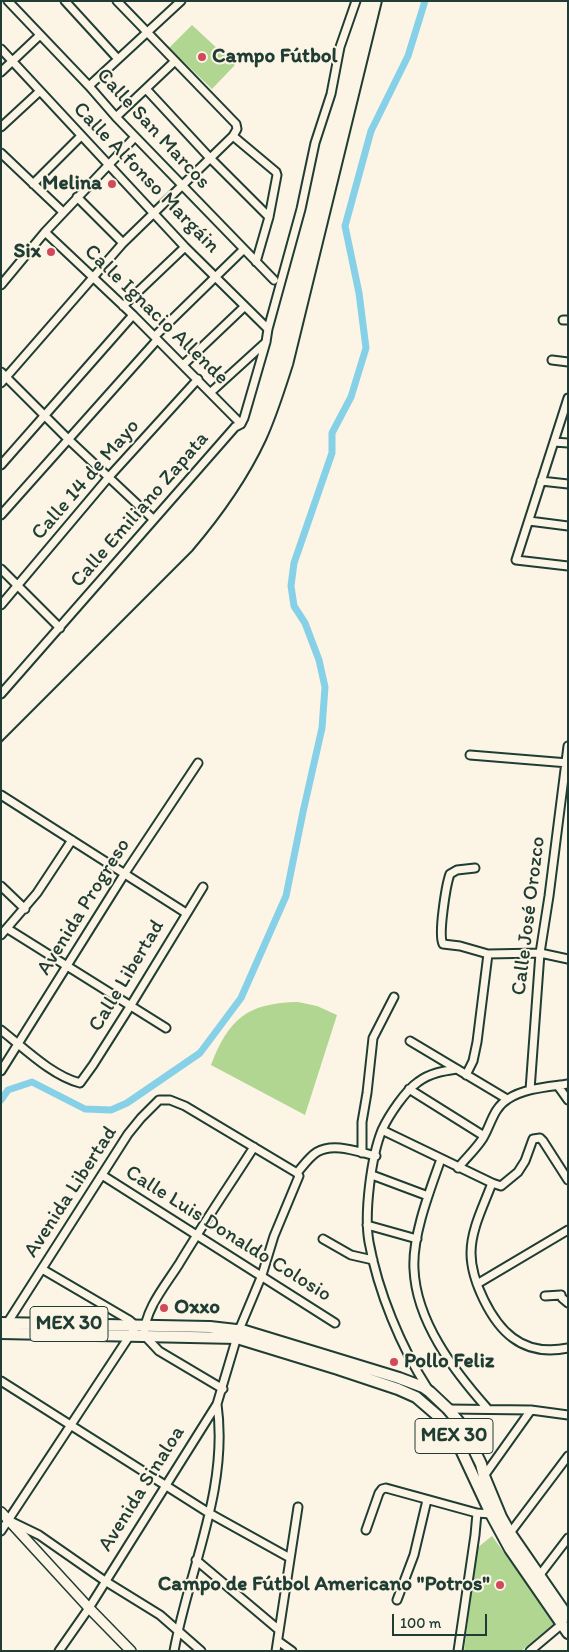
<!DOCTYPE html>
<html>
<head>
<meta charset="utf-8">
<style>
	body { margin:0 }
	#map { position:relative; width:569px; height:1652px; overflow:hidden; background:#fcf5e5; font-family:Itim,sans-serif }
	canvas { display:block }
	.frame { position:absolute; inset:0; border:2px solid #1f3d34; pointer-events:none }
	.scale { position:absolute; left:392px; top:1614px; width:95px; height:22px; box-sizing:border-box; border:2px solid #1f3d34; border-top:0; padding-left:6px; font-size:15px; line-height:18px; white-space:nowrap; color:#1f3d34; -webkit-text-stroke:4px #fcf5e5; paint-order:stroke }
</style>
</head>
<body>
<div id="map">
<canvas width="569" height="1652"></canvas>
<div class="frame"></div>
<div class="scale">100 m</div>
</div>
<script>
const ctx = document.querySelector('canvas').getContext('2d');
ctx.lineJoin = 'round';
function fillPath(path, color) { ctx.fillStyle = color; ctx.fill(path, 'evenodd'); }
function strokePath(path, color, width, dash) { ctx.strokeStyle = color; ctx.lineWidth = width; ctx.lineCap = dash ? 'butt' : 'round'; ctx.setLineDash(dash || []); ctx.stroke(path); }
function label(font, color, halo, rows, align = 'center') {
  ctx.font = font + ' Itim,sans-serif'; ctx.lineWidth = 4; ctx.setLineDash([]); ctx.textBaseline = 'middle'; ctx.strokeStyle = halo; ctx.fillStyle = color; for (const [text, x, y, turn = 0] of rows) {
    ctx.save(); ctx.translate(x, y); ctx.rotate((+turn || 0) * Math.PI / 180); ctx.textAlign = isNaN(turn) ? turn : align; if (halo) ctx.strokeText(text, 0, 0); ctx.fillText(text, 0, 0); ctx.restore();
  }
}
fillPath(new Path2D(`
	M192,25L235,65L212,89L169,48Z
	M298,1002L317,1006L337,1015L305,1115L211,1065C229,1018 248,1003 298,1002Z
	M492,1536L555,1623L521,1651H464L477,1548Z`), '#b0d692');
strokePath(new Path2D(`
	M1,1100L8,1090L32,1082L85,1109L111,1110L127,1103L200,1053L241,998L286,896L303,812L322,728L325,687L319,660L305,623L294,606L291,586L294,563L332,453V433L351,397L366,348L359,293L345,226L371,131L408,56L425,1`), '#87d1e8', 7);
const minor = new Path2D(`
	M8,1L89,86L116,117L274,280
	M65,1L118,59
	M1,49L185,247L268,329
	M1,72L40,35
	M89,86L181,1
	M146,89L209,157L269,217
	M116,117L175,61
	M1,127L40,91
	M233,136L276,172L277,175L269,217L256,262
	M1,153L63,212
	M33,184L81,136
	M77,197L123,243
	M45,232L133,315L241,424
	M1,285L45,232L135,137
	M123,306L185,247
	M563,320H568
	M155,336L243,250
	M552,360L568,362
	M183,365L244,307
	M1,372L68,439L153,519
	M1,383L123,243L233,136L237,129L236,124L117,1
	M211,392L266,342
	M568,398L516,560L568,566
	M554,442L568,443
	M1,465L133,315
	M541,481L568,484
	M1,515L157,340
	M529,521L568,526
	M1,569L60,628
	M1,605L108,478L198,379
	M1,694L235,427L241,424L244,418L266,342L268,329L301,209L315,143L331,94L340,47L356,1
	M470,755L568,763
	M1,795L186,913
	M475,868L457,870L450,874C446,885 438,935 443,944L460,946L488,954L540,953L568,959
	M1,886L25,909
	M8,929L166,1028
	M1,935L37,893L72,840
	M1,1030C24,1048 52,1076 80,1083L93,1065L131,1005L203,887
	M410,1041L507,1099
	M1,1071L125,873L198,763
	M466,1075L473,1061L477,1042L488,954
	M558,1086L568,1100
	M409,1089L484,1136
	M530,1090L540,953L549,896L568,746
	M382,1130L492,1183
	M362,1153V1122L367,1093L373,1038L394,997
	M441,1159C430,1190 412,1236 414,1269C416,1321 454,1371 487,1408
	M458,1168C466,1158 476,1149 483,1138C491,1125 493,1108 508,1099C525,1088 548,1087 568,1084
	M297,1173C303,1166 309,1157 317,1152C334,1142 358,1152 376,1156
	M102,1175L335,1323
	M372,1175L428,1196
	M568,1180L543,1141L540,1138L533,1139L525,1161L518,1172L501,1186L492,1183C484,1205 471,1229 471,1253C471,1280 491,1322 513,1338C529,1350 548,1352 568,1348
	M367,1225L417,1239
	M323,1239L351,1255L373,1260
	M477,1284L568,1230
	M561,1295L562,1298L568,1303
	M545,1296L561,1295
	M6,1325L128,1134L141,1118L159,1100H170L185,1106L297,1173
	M1,1381L209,1513L290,1558
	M223,1389L159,1351L144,1335C145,1309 165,1286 179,1264C203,1224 229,1186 254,1147
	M428,1389C401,1347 378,1292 369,1242C364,1214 371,1157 382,1130C389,1115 405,1091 418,1082C430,1073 443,1071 457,1069
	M448,1409L531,1410L568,1415
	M484,1476L531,1410
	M10,1521L39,1535L105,1581L160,1615L201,1651
	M366,1530L379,1493L382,1489L386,1488L477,1513
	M1,1531L136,1326L129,1320L42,1269
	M510,1533L568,1456
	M196,1560L279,1630
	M539,1576L568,1538
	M397,1600L414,1555L427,1500
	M278,1641L292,1651
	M59,1651L89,1608L217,1404L239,1330L262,1275L274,1236L299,1176L297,1173
	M174,1651C189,1569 229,1489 217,1404
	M276,1651L298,1507
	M458,1651L475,1535L477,1513L491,1514
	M530,1651L562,1624`);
const tertiary = new Path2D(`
	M1,1512L89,1608L131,1651`);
const primary = new Path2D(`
	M1,1323L210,1327L245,1331L399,1378L423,1387L430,1392L448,1409L463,1427L481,1464L484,1476L501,1517L510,1533L568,1617
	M1,1333L237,1338L338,1369L398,1389L416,1397L438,1416L452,1432L462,1452L491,1514L510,1549L568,1633`);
strokePath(minor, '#1f3d34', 11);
strokePath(tertiary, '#1f3d34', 12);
strokePath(primary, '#1f3d34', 14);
strokePath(minor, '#fcf5e5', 7);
strokePath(tertiary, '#fcf5e5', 9);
strokePath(primary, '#fcf5e5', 10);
strokePath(new Path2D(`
	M1,742L192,551C221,517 247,481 266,440C277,416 285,390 293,365L382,1`), '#1f3d34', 2);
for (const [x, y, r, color] of [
	[202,57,5,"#d1495b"],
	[112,184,5,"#d1495b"],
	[51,252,5,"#d1495b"],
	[164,1308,5,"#d1495b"],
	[394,1362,5,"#d1495b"],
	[500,1585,5,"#d1495b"]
]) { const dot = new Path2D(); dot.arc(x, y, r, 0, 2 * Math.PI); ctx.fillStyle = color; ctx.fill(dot); strokePath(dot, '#fcf5e5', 2); }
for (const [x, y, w] of [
	[69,1324,78],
	[454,1436,78]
]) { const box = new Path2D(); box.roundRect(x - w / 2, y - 17.5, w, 35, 4); ctx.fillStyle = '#fcf5e5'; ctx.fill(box); strokePath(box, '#1f3d34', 1); }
label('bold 20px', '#1f3d34', null, [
	["MEX 30",69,1324],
	["MEX 30",454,1436]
]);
label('bold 21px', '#1f3d34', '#fcf5e5', [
	["Campo Fútbol",212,57],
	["Melina",102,184,"right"],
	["Six",41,252,"right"],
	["Oxxo",174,1308],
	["Pollo Feliz",404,1362],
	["Campo de Fútbol Americano \"Potros\"",490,1585,"right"]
], 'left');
label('21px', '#1f3d34', '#fcf5e5', [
	["Calle San Marcos",153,129,47],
	["Calle Alfonso Margáin",146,178,46],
	["Calle Ignacio Allende",156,315,44],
	["Calle 14 de Mayo",86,480,-49],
	["Calle Emiliano Zapata",140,510,-49],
	["Avenida Progreso",84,907,-58],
	["Calle José Orozco",529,916,-83],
	["Calle Libertad",127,976,-59],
	["Avenida Libertad",71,1192,-57],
	["Calle Luis Donaldo Colosio",228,1234,32],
	["Avenida Sinaloa",142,1489,-58]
]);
</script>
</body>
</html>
